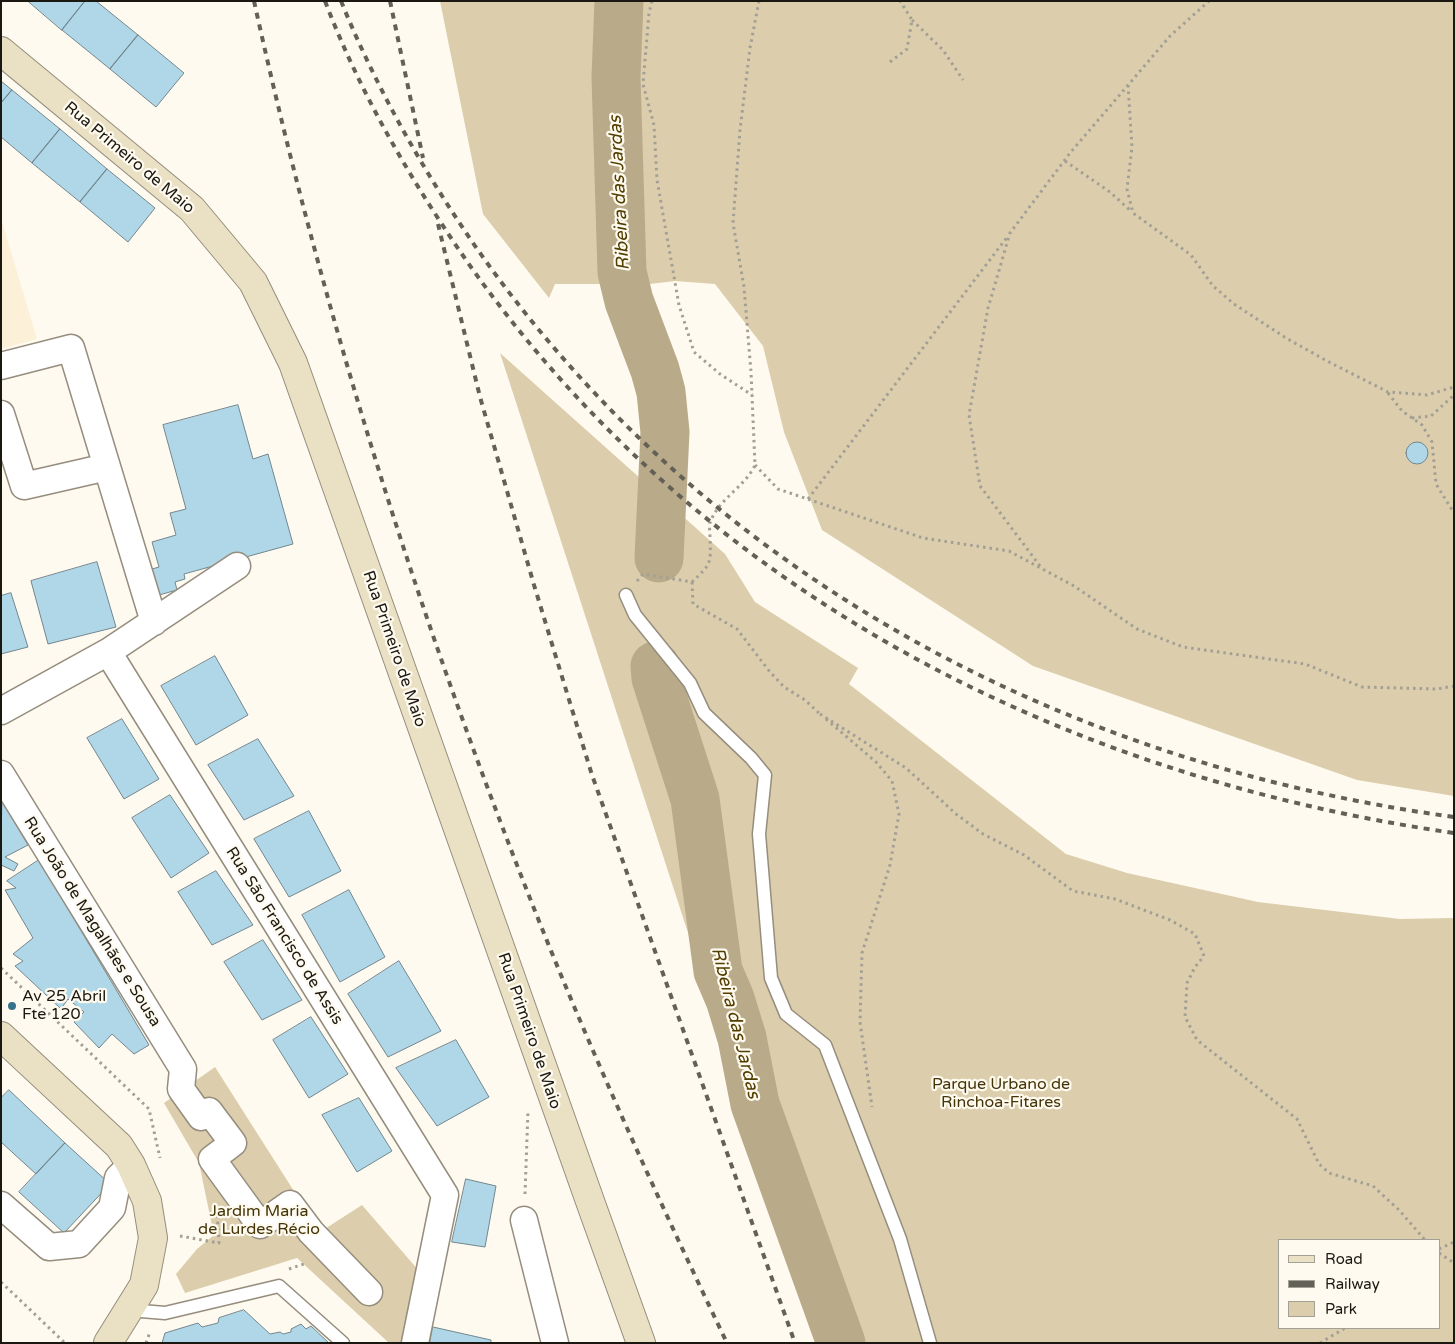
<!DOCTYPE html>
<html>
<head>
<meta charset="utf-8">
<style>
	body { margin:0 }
	#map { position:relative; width:1455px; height:1344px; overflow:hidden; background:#fefaef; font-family:"Varela Round",sans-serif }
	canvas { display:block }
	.frame { position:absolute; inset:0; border:2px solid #1a1811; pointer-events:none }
	.legend { position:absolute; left:1278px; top:1239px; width:162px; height:90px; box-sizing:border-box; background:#fefaef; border:1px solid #a3a096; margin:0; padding:6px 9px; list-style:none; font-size:15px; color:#1a1811 }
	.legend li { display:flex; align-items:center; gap:10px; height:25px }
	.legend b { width:25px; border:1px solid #a3a096 }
</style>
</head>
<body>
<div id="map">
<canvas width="1455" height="1344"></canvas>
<div class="frame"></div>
<ul class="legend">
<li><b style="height:6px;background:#eae0c4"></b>Road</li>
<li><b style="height:6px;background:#636058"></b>Railway</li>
<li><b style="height:14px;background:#dccead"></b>Park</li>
</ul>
</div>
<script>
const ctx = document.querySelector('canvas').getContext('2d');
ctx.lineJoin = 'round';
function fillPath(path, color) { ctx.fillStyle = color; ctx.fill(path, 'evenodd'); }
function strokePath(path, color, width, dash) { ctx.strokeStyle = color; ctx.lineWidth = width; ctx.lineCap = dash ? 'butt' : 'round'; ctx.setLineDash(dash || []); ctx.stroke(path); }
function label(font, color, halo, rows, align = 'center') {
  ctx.font = font + ' "Varela Round",sans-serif'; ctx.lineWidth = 4.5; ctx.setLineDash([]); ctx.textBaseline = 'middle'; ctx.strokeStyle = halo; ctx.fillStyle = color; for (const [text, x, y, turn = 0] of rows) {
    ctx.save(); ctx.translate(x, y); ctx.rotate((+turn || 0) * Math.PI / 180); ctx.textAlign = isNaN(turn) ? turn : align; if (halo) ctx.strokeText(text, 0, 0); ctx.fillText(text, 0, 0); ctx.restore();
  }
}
fillPath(new Path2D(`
	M1,218L37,339L1,349Z`), '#fcf1d8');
fillPath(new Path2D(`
	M440,1H1454V796L1357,780L1033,666L822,530L784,432L763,346L715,284L675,281L650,284H555L549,298L483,214Z
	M500,353L725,554L755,602L858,668L849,684L1066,854L1127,873L1258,902L1400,919L1454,918V1343H821ZM1279,1240H1439V1328H1279Z
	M215,1067L320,1232L362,1205L420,1272L404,1343H389L297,1258L185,1293L176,1274L197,1249L214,1235L199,1163L164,1103Z`), '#dccead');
strokePath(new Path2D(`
	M619,1L616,77L622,272L629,301L655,370L661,392L665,432L659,558
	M655,666L656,678L695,799L718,971L730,999L742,1038L755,1104L841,1343`), '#b9ab8a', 49);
const building = new Path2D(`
	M28,1H85L62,30Z
	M85,1H96L138,35L110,69L62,30Z
	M138,35L184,73L156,107L110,69Z
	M1,81L12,90L1,103Z
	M12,90L60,129L32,163L1,137V103Z
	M60,129L107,169L80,202L32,163Z
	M107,169L155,208L128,242L80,202Z
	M238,405L253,459L268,454L293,544L184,574L185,579L175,582L177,590L159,595L152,569L159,567L152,542L176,535L170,513L186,509L163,425Z
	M1406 453a11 11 0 1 1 22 0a11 11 0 1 1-22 0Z
	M97,562L116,627L48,644L31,581Z
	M11,593L28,647L1,654V596Z
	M215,656L248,715L196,745L161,686Z
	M122,719L159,779L124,799L87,738Z
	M258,739L294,796L244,820L208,765Z
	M170,795L209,853L171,878L132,818Z
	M2,801L28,845L5,857L18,864L14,871L1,865Z
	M309,811L341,871L289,897L254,839Z
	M39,860L149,1045L134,1054L112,1034L99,1048L74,1022L84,1012L68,999L61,1009L15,966L23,961L13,954L33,938L5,890L16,888L7,881Z
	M216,871L253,925L212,945L178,892Z
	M349,890L385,957L340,982L302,915Z
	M263,940L302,1000L262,1020L224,962Z
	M399,961L441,1031L388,1057L348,994Z
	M311,1017L348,1074L309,1098L273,1040Z
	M456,1040L489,1097L437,1126L396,1068Z
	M9,1090L65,1143L36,1174L1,1142V1098Z
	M359,1098L392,1151L357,1172L322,1115Z
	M65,1143L110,1184L64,1233L19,1192Z
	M466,1179L496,1186L485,1247L452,1242Z
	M244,1310L270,1334L280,1332L283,1334L291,1332V1329L301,1324L306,1329L311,1326L329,1343H162L165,1333L198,1323L202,1327L218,1323L219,1318Z
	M433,1327L491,1340V1343H430Z`);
fillPath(building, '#afd7e8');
strokePath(building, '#73868e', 1);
const lane = new Path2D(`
	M626,595L635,615L690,683L704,713L751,758L765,775L759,834L771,978L786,1014L825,1045L900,1239L930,1343
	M129,1310L165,1313L279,1286L343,1343`);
const street = new Path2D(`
	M1,366L71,348L154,622
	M1,414L24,486L107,467
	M108,652L237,566
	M1,711L108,652L445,1195L415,1343
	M1,774L183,1069L181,1089L201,1117L209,1111L233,1143L212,1159L260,1225L290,1204L311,1232L369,1292
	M1,1205L49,1247L79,1244L112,1208L118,1178L131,1165
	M524,1220L555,1343`);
const secondary = new Path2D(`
	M1,51L192,209L253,282L293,363L591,1204L641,1343
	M1,1036L119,1146L131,1165L147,1201L153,1238L144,1285L108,1343`);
strokePath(lane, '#958d7d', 15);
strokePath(street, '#958d7d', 29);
strokePath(secondary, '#958d7d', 30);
strokePath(new Path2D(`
	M652,1L649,13L643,84L654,125L657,180L679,305L694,352L720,374L752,395
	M912,20L943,50L963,80
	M890,62L907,49L912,20L900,1
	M1128,85L1132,147L1127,189L1133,213L1191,255L1213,286L1234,304L1286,338L1327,361L1388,392L1427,395L1454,387
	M1065,161L1110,192L1132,212
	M1388,393L1402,411L1422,425L1432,442L1436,484L1454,513
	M1412,418L1431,416L1454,395
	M755,465L778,489L923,538L1009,551L1074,586L1137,629L1183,647L1305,664L1362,687L1437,689L1454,686
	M808,499L1008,236
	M1040,566L980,486L969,415L988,308L1010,233L1070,153L1170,36L1209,1
	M637,581L643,574L692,582C711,564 711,564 710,538C710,533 709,527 710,523C718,499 745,487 755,465L751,372L744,287L733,223L740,130L750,48L759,1
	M692,582L693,604L737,629L770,672L784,687L805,700L821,715
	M820,714L906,768L956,814L983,834L1024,855L1073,891L1115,899L1170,920L1195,934L1204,956L1195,967L1187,983L1185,1017L1197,1040L1297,1119L1319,1164L1329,1173L1373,1186L1399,1210L1425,1240
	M826,719L876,762L892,781L899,814L890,865L862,953L860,1022L872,1107
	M1,968L149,1109L160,1158
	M525,1194L528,1110
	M180,1236L219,1243L217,1212
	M1439,1249L1454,1242
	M1439,1253L1454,1263
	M289,1269L304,1264
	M1,1282L65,1343
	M146,1343L150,1332
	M1320,1343L1345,1328`), '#a29f95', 3, [2.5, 4]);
strokePath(lane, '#fff', 12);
strokePath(street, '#fff', 26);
strokePath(secondary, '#eae0c4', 28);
strokePath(new Path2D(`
	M254,1C322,311 418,616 535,911C593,1057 659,1201 727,1343
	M325,1C360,93 410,179 466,260C698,591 1059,776 1454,833
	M341,1C376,87 421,167 473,243C703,574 1059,763 1454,817
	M390,1L423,158
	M438,224L480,397L534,585L592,775L795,1343`), '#636058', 4, [6, 6]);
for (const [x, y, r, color] of [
	[12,1006,5,"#36738a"]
]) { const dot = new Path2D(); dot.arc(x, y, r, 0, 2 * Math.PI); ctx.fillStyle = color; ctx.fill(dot); strokePath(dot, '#fefaef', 2); }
label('16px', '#1a1811', '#fefaef', [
	["Rua Primeiro de Maio",129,158,40],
	["Rua Primeiro de Maio",394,649,71],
	["Rua João de Magalhães e Sousa",92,922,58],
	["Rua São Francisco de Assis",284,936,58],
	["Rua Primeiro de Maio",529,1031,71]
]);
label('16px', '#1a1811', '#fefaef', [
	["Av 25 Abril",22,997],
	["Fte 120",22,1015]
], 'left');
label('16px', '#443407', '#fefaef', [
	["Parque Urbano de",1001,1085],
	["Rinchoa-Fitares",1001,1103],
	["Jardim Maria",259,1212],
	["de Lurdes Récio",259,1230]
]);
label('italic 18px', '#523e00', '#fefaef', [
	["Ribeira das Jardas",620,193,-93],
	["Ribeira das Jardas",735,1023,76]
]);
</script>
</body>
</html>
